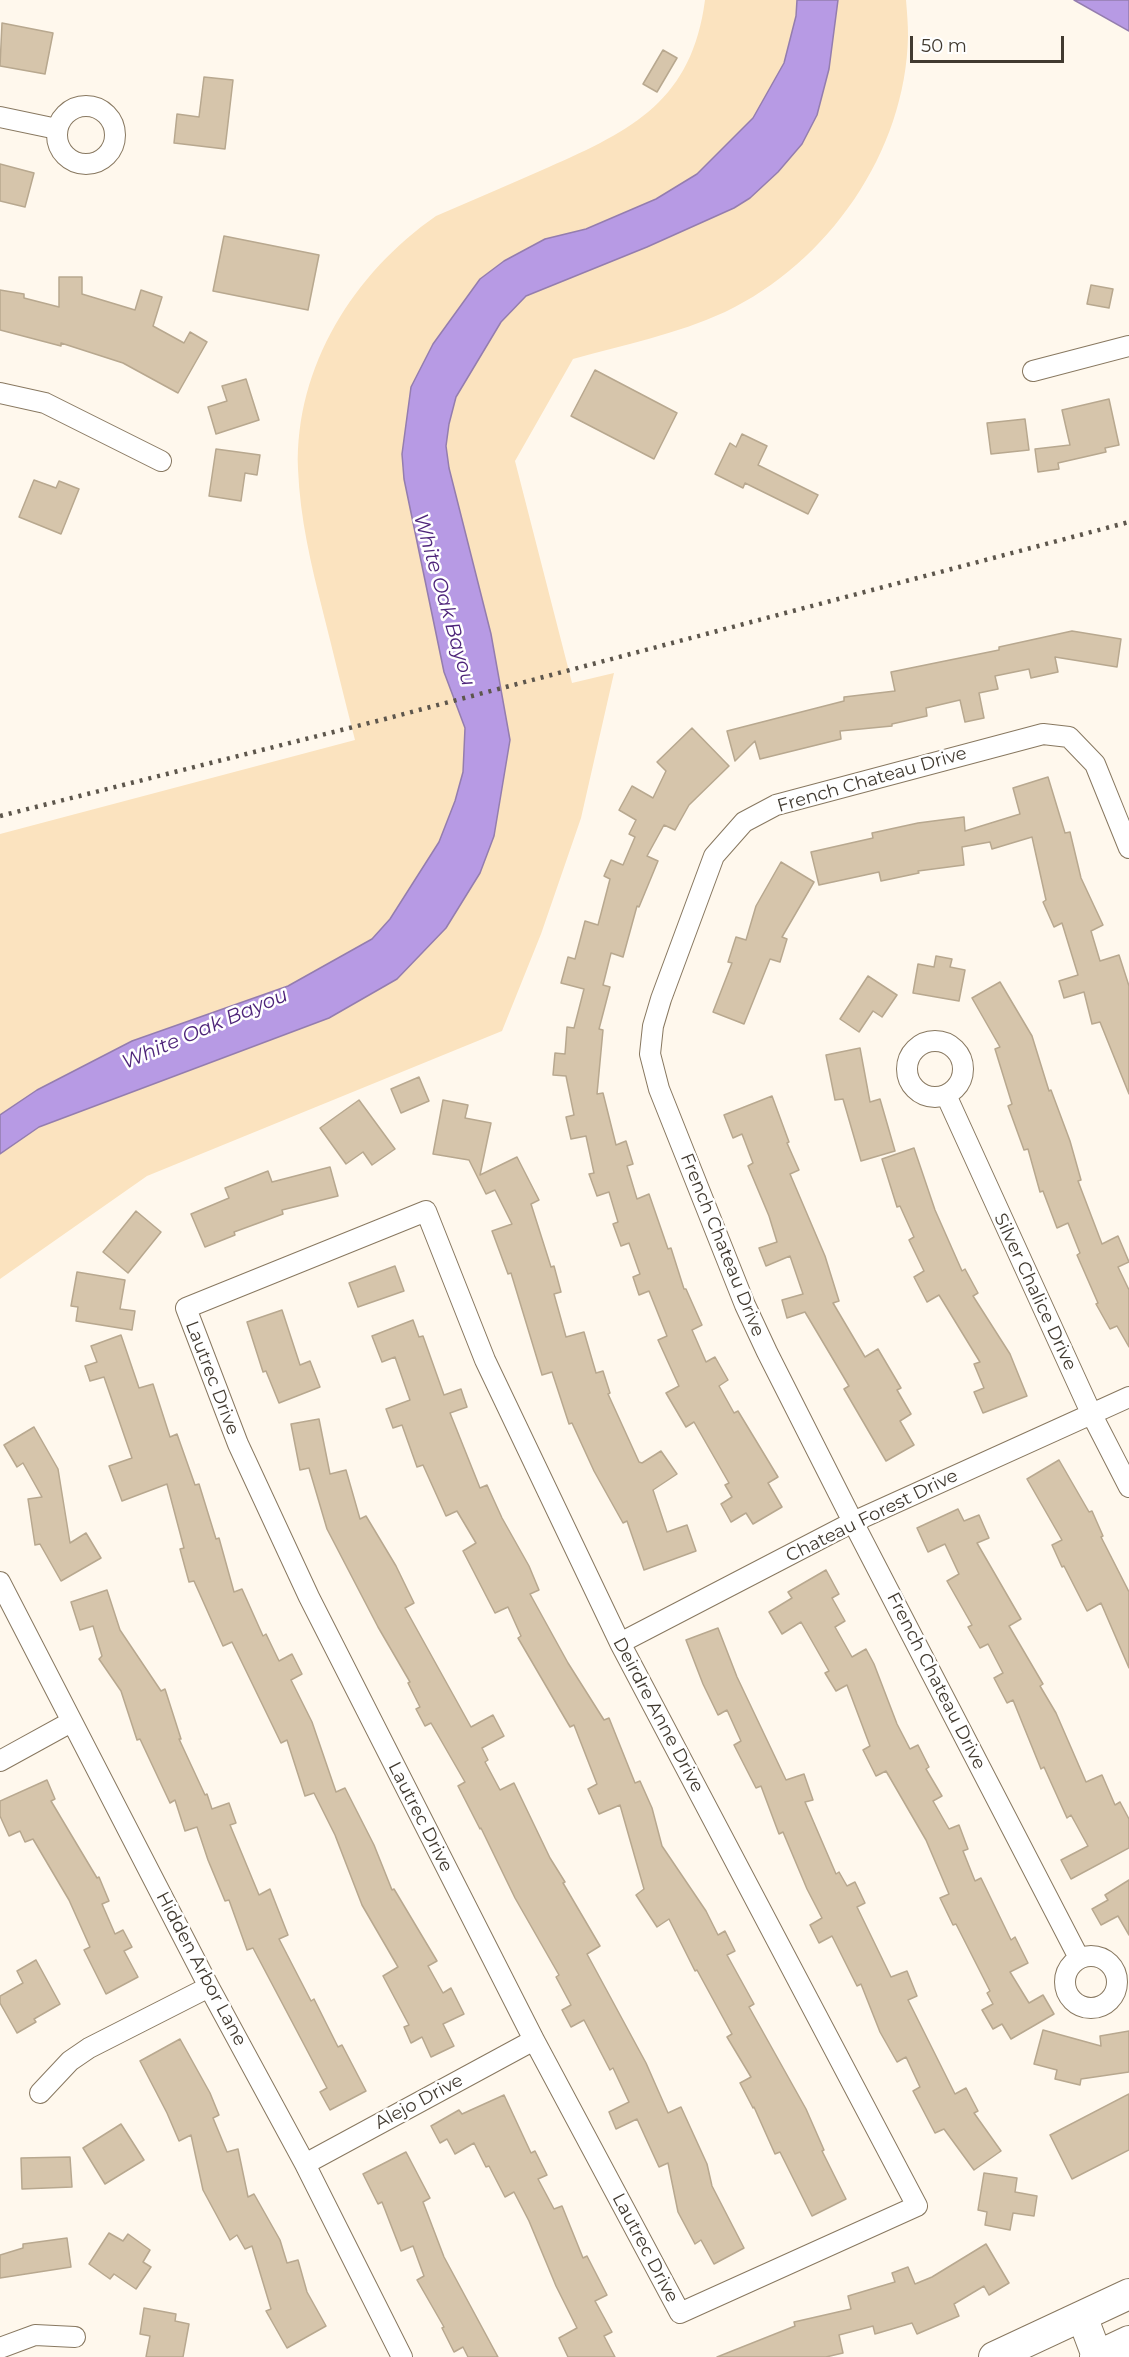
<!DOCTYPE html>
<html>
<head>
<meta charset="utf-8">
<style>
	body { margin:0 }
	#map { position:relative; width:1129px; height:2357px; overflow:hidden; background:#fff8ed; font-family:Montserrat,sans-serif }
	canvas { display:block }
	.scale { position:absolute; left:910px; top:36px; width:154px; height:27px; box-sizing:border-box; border:3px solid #413a30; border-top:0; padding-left:8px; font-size:18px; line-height:21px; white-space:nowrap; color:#413a30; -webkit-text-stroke:4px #fff; paint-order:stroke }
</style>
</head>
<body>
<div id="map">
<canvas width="1129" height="2357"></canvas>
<div class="scale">50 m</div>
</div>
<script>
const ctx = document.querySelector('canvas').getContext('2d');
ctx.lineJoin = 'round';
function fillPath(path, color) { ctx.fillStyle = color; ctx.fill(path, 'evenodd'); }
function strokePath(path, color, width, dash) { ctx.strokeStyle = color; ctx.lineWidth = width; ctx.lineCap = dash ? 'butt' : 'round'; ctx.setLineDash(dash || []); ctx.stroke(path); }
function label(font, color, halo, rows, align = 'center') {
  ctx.font = font + ' Montserrat,sans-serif'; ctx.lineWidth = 5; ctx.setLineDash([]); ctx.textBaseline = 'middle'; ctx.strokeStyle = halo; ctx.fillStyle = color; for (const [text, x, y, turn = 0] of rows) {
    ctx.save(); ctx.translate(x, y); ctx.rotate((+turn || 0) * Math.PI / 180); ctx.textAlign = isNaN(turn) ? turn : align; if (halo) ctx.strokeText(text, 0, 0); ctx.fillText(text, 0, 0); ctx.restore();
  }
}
fillPath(new Path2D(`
	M705,0H906C907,12 908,24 908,36C906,152 828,263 725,312C677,334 624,345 573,359L515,461L572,683L614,673L581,818L541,934L502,1031L147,1176L0,1279V834L355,740C344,698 334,655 323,612C311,565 300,518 298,469C295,366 354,273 436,216C474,200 512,183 549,167C633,130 692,100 705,0Z`), '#fbe3bf');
const water = new Path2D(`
	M797,0H838L829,69L817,115L802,144L778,172L750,198L734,208L647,247L526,296L501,322L456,397L449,424L446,446L449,468L491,634L510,740L494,836L480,873L446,928L397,979L329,1018L39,1127L0,1154V1115L37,1090L132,1041L288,986L372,939L390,919L439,842L455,801L463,772L465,728L444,672L404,479L402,454L411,387L433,344L480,279L504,261L545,239L586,229L656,199L697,174L753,118L784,63L796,16Z
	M1074,0H1129V31Z`);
fillPath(water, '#b79ae4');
strokePath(water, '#947dae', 1.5);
const building = new Path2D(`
	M2,23L53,33L45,74L0,66Z
	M663,50L677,58L657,92L643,84Z
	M204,77L233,80L225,149L174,143L177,114L199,117Z
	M0,164L34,173L25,207L0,201Z
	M224,236L319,255L308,310L213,291Z
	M59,277H82V294L135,310L141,290L162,297L153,326L184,343L190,332L207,342L178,393L123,363L61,343V346L0,330V290L24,294V298L59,307Z
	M1091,285L1113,289L1109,308L1087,304Z
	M595,370L677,413L654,459L571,416Z
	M246,379L259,420L216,434L208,407L227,401L222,386Z
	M1109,399L1119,445L1105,448L1106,452L1058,463L1059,469L1038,472L1035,449L1070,445L1062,410Z
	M1025,419L1029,450L991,454L987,423Z
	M742,434L767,446L758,465L818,495L808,514L745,483L743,488L715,474L730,443L736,447Z
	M216,449L260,455L257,475L245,473L241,501L209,496Z
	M34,480L56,488L59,481L79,489L61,534L19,517Z
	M1072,631L1121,639L1117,667L1055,657L1058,672L1031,678L1029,669L995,676L998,689L979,693L984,718L965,722L960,700L926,708L927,716L892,724V726L840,731L841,739L760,759L755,741L735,761L727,731L844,701V697L895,691L891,672L999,650V647Z
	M692,728L729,766L689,805L675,830L664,825L647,856L658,861L639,907L637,906L623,957L611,953L603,985L610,987L599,1029L603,1030L597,1094L603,1093L616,1145L626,1141L633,1164L627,1166L637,1199L649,1194L668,1249L671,1248L684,1289H686L702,1325L692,1330L706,1362L715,1357L728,1380L719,1386L734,1413L738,1411L778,1477L768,1483L782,1507L753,1524L746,1513L731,1522L721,1504L732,1497L725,1485L729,1483L694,1422L686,1427L666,1393L679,1386L658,1340L667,1336L649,1291L639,1295L633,1277L640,1274L629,1243L621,1246L613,1224L618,1222L609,1192L597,1196L589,1174L594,1173L586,1136L571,1139L566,1117L574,1115L566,1076L553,1075L555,1053L565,1054L567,1027L574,1028L584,989L561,983L568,957L575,959L585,921L598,925L610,879L604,876L611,860L623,865L635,837L629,834L636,820L619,810L632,786L653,798L666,771L657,762Z
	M1048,777L1065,833L1070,832L1081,878L1103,925L1091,931L1100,961L1119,955L1129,986V1094L1100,1022L1092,1024L1084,992L1064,998L1059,981L1078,975L1062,923L1054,927L1043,902L1046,900L1032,837L992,849L990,842L962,847L964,865L918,871L919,873L881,881L879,872L819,885L811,852L873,838L872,833L918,823L964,817L965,831L1020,814L1013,788Z
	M781,862L814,882L782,937L787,939L780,962L770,959L744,1024L713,1012L732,963L728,962L736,937L746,940L756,906Z
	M936,956L952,959L950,967L965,970L959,1001L913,993L918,964L934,967Z
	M868,976L897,995L882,1017L873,1011L859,1032L840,1019Z
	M1000,982L1032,1036L1049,1091L1051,1090L1070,1141L1081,1180L1078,1181L1102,1244L1118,1236L1129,1262L1118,1267L1129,1290V1347L1117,1326L1110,1329L1096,1304L1098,1303L1077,1255L1080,1253L1068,1223L1057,1228L1043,1191L1040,1192L1028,1149L1024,1150L1008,1106L1012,1104L995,1049L1000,1047L972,998Z
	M860,1048L870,1102L880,1099L895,1151L861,1161L843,1099L835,1100L826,1055Z
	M419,1077L429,1101L401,1113L391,1089Z
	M772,1096L789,1142L787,1143L799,1170L790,1174L825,1256L839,1301L833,1303L865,1357L878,1349L901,1388L897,1390L911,1414L900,1421L914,1445L886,1461L844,1389L849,1386L805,1312L787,1318L782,1300L803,1294L790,1256L766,1266L759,1248L777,1242L769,1216L748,1166L753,1163L742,1134L733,1138L724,1115Z
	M359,1100L395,1149L372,1165L363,1152L346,1164L320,1128Z
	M443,1100L468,1105L465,1118L491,1123L480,1175L517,1157L539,1200L531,1204L551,1267L554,1266L561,1292L554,1294L566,1337L584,1332L596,1373L603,1371L610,1393L608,1394L639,1462L642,1463L661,1451L677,1474L653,1490L667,1532L687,1525L696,1551L644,1570L627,1521L623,1523L594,1471L572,1423L569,1424L552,1372L542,1375L511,1273L508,1274L492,1231L512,1224L495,1190L486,1194L469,1160L433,1154Z
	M914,1148L935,1210L962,1271L965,1269L978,1293L973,1296L1010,1354L1027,1396L983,1413L974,1392L984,1388L974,1364L980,1362L939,1295L927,1302L914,1277L924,1271L909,1240L914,1237L900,1206L897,1207L882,1159Z
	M330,1167L338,1196L282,1210L283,1214L234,1232L235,1235L205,1247L191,1214L229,1198L225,1188L268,1171L272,1182Z
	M136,1211L161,1232L128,1273L103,1252Z
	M395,1266L404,1291L358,1307L349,1283Z
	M77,1272L125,1280L120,1309L135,1311L132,1330L76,1321L78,1307L71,1306Z
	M282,1310L300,1365L310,1361L320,1387L279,1403L266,1371L263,1372L247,1322Z
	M413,1320L419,1337L423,1336L444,1395L461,1389L467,1407L450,1413L480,1488L487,1485L502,1518L529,1566L539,1590L530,1594L568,1663L604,1720L609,1718L635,1783L640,1781L652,1808L662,1846L706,1911L718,1935L725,1931L735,1951L727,1955L754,2004L749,2007L806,2109L824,2150L822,2151L846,2199L812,2216L780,2152L775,2154L754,2107L753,2108L740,2083L751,2077L727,2037L732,2034L697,1970L695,1971L669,1919L657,1927L636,1895L644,1889L620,1805L599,1814L588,1789L597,1784L574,1725L570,1727L518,1638L521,1636L508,1607L495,1613L463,1551L476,1543L457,1511L446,1516L423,1465L417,1467L402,1425L393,1428L386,1409L410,1400L395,1357L382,1362L372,1336Z
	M121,1335L139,1388L153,1384L170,1437L177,1434L195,1485L199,1484L216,1539L219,1538L234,1592L242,1589L263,1636L266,1634L279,1661L292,1654L302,1674L291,1680L312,1722L336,1792L345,1788L374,1845L392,1890L394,1889L437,1961L428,1966L443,1993L451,1988L464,2014L443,2024L454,2046L431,2057L422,2037L411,2043L404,2027L409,2025L383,1976L398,1967L362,1905L335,1835L314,1793L305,1796L287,1740L281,1743L232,1642L223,1646L194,1581L189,1582L180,1549L184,1548L167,1484L122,1501L109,1466L132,1458L104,1377L90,1381L85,1366L97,1362L91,1346Z
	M319,1419L330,1474L346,1470L360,1519L366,1516L396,1566L414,1603L405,1608L471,1727L493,1715L504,1736L482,1748L488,1760L485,1762L500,1790L514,1783L550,1858L565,1882L563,1883L600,1946L587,1954L646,2063L668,2113L681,2107L707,2164L712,2186L744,2248L714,2264L701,2240L695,2244L678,2212L668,2163L659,2167L637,2119L616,2129L609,2112L629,2102L613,2068L610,2070L584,2020L571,2027L562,2010L571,2005L556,1977L559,1975L515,1898L481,1828L480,1829L458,1786L465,1782L431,1723L425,1726L416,1709L420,1707L408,1683L410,1682L378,1627L327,1529L309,1468L300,1470L291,1424Z
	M34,1427L58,1469L70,1543L86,1533L101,1558L61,1581L40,1544L35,1545L28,1499L42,1497L23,1463L17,1467L4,1445Z
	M1059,1460L1089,1512L1092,1511L1103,1536L1101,1537L1129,1592V1668L1101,1603L1087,1611L1064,1566L1062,1567L1052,1545L1062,1540L1027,1479Z
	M958,1509L964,1521L979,1515L989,1538L977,1543L1021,1619L1009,1626L1043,1684L1040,1686L1056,1713L1086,1782L1102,1775L1115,1805L1120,1802L1129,1819V1848L1071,1879L1061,1860L1088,1846L1071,1815L1067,1818L1044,1767L1041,1769L1013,1700L1007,1703L994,1678L1003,1673L988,1644L980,1648L968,1627L972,1625L947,1581L959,1574L945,1544L928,1552L917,1528Z
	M826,1570L839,1594L832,1598L845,1621L835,1627L852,1657L866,1649L874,1664L897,1724L910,1749L918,1745L929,1767L926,1769L942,1796L933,1801L949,1829L959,1825L968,1849L963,1851L975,1881L981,1878L1011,1940L1015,1937L1028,1963L1010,1972L1029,2003L1043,1995L1054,2014L1011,2039L1002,2024L993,2029L982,2010L993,2004L987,1993L990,1991L956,1924L953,1925L940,1898L949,1894L926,1840L886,1771L876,1776L863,1750L870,1746L847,1685L836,1691L825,1673L829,1671L801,1622L782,1634L769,1612L792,1598L788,1592Z
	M107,1590L120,1630L161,1691L165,1689L181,1739H179L205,1795L207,1794L212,1809L229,1803L236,1823L230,1825L259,1895L270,1889L288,1935L279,1939L311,2001L314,1999L338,2047L342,2045L366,2091L330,2110L320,2092L327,2088L253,1948L247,1950L229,1900L225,1901L208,1860L197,1827L185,1831L175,1800L170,1803L140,1739L137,1740L121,1691L99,1659L102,1656L93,1626L80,1630L71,1602Z
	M718,1628L737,1677L786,1780L804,1774L813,1800L805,1802L836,1874L839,1872L847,1886L855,1882L865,1903L857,1907L891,1977L907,1971L917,1996L908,2000L955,2094L966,2088L978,2111L974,2113L1001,2151L974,2170L944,2129L935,2133L913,2091L920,2087L906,2057L897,2062L880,2032L861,1984L857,1986L832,1936L819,1943L810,1925L822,1918L807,1889L783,1832L779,1834L761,1786L756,1788L734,1745L741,1741L727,1710L718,1715L703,1684L686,1640Z
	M47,1780L55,1799L51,1801L97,1878L99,1877L109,1901L102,1904L115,1934L123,1930L132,1947L124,1951L138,1977L106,1994L84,1950L90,1947L69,1900L33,1839L25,1842L20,1831L9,1836L0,1816V1801Z
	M1129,1880V1935L1118,1916L1101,1925L1092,1909L1108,1900L1105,1895Z
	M36,1960L60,2004L34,2019L36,2022L17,2033L0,2003V1996L23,1983L17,1971Z
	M1043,2030L1101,2046L1100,2036L1129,2031V2072L1081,2079L1080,2085L1055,2079L1057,2070L1034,2064Z
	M180,2039L210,2093L219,2115L213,2118L227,2152L238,2149L248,2197L254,2194L280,2240L287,2263L298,2260L307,2292L326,2326L287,2348L266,2311L271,2309L252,2246L245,2249L237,2235L230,2240L203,2190L191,2135L179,2141L167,2113L140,2061Z
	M1129,2094V2150L1072,2179L1050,2135Z
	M504,2095L531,2153L535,2151L547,2175L538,2179L554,2209L562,2206L583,2258L587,2256L607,2295L595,2301L612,2332L604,2336L615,2357H568L559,2338L577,2328L556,2286L529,2221L514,2192L505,2197L489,2166L486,2167L474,2143L455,2154L447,2139L440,2143L431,2126L459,2110L462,2114Z
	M121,2124L144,2160L105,2184L83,2148Z
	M406,2152L430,2198L423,2202L444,2257L498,2357H468L463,2347L454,2352L442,2328L444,2327L417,2280L424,2276L413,2246L401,2251L382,2202L378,2204L363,2174Z
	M70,2157L72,2187L22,2189L21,2158Z
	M984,2173L1017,2178L1015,2192L1037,2196L1034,2216L1013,2213L1010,2230L985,2225L987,2212L978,2210Z
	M109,2233L123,2241L128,2234L150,2250L143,2262L151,2267L136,2289L114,2274L110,2279L89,2264Z
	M67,2238L71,2267L0,2278V2255L23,2248V2244Z
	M986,2244L1009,2283L989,2295L984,2286L954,2304L959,2316L917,2334L912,2323L875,2334L873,2326L839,2335L843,2353L826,2357H717L795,2326L794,2322L851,2309L848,2296L895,2282L892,2273L908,2267L915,2284L932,2277Z
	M144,2308L176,2314L175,2321L189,2324L183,2357H146L150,2336L140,2334Z`);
fillPath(building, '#d6c5ab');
strokePath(building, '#b8a88f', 1.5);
const minor = new Path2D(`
	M57 135a29 29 0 1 1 58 0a29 29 0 1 1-58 0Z
	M0,117L57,129
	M1033,371L1129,346
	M0,393L45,403L161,461
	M907 1069a28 28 0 1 1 56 0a28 28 0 1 1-56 0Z
	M946,1095L1092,1415L1129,1487
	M426,1211L485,1360L620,1643L917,2206L680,2313L534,2040L309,1597L238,1444L186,1308Z
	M0,1582L209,1987L305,2164L402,2357
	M620,1643L853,1522L1129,1397
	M0,1761L71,1722
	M1065 1982a26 26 0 1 1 52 0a26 26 0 1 1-52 0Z
	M1079,1958L853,1522L767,1352L745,1305L659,1089L650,1054L653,1026L661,999L714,856L744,822L776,805L1043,734L1069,737L1095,764L1129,848
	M40,2093L70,2061L89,2048L209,1987
	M305,2164L534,2040
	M0,2348L35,2335L75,2337`);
const primary = new Path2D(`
	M1082,2316L1097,2356
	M994,2357L1129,2294
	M1095,2357L1129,2341`);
strokePath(minor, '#887860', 22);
strokePath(primary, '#887860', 32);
strokePath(minor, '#fff', 20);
strokePath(primary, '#fff', 30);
strokePath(new Path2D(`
	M0,816L385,719L1129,522`), '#5d564c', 4.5, [3, 6]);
label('18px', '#413a30', '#fff', [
	["French Chateau Drive",872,780,-16],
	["French Chateau Drive",722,1245,68],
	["Silver Chalice Drive",1035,1292,65],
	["Lautrec Drive",212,1378,69],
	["Chateau Forest Drive",872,1516,-26],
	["French Chateau Drive",936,1681,63],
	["Deirdre Anne Drive",658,1715,62],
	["Lautrec Drive",420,1817,63],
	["Hidden Arbor Lane",201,1969,62],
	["Alejo Drive",419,2102,-28],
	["Lautrec Drive",645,2248,62]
]);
label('italic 20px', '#4e257a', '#fff', [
	["White Oak Bayou",444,600,74],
	["White Oak Bayou",205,1029,-23]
]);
</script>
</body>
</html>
